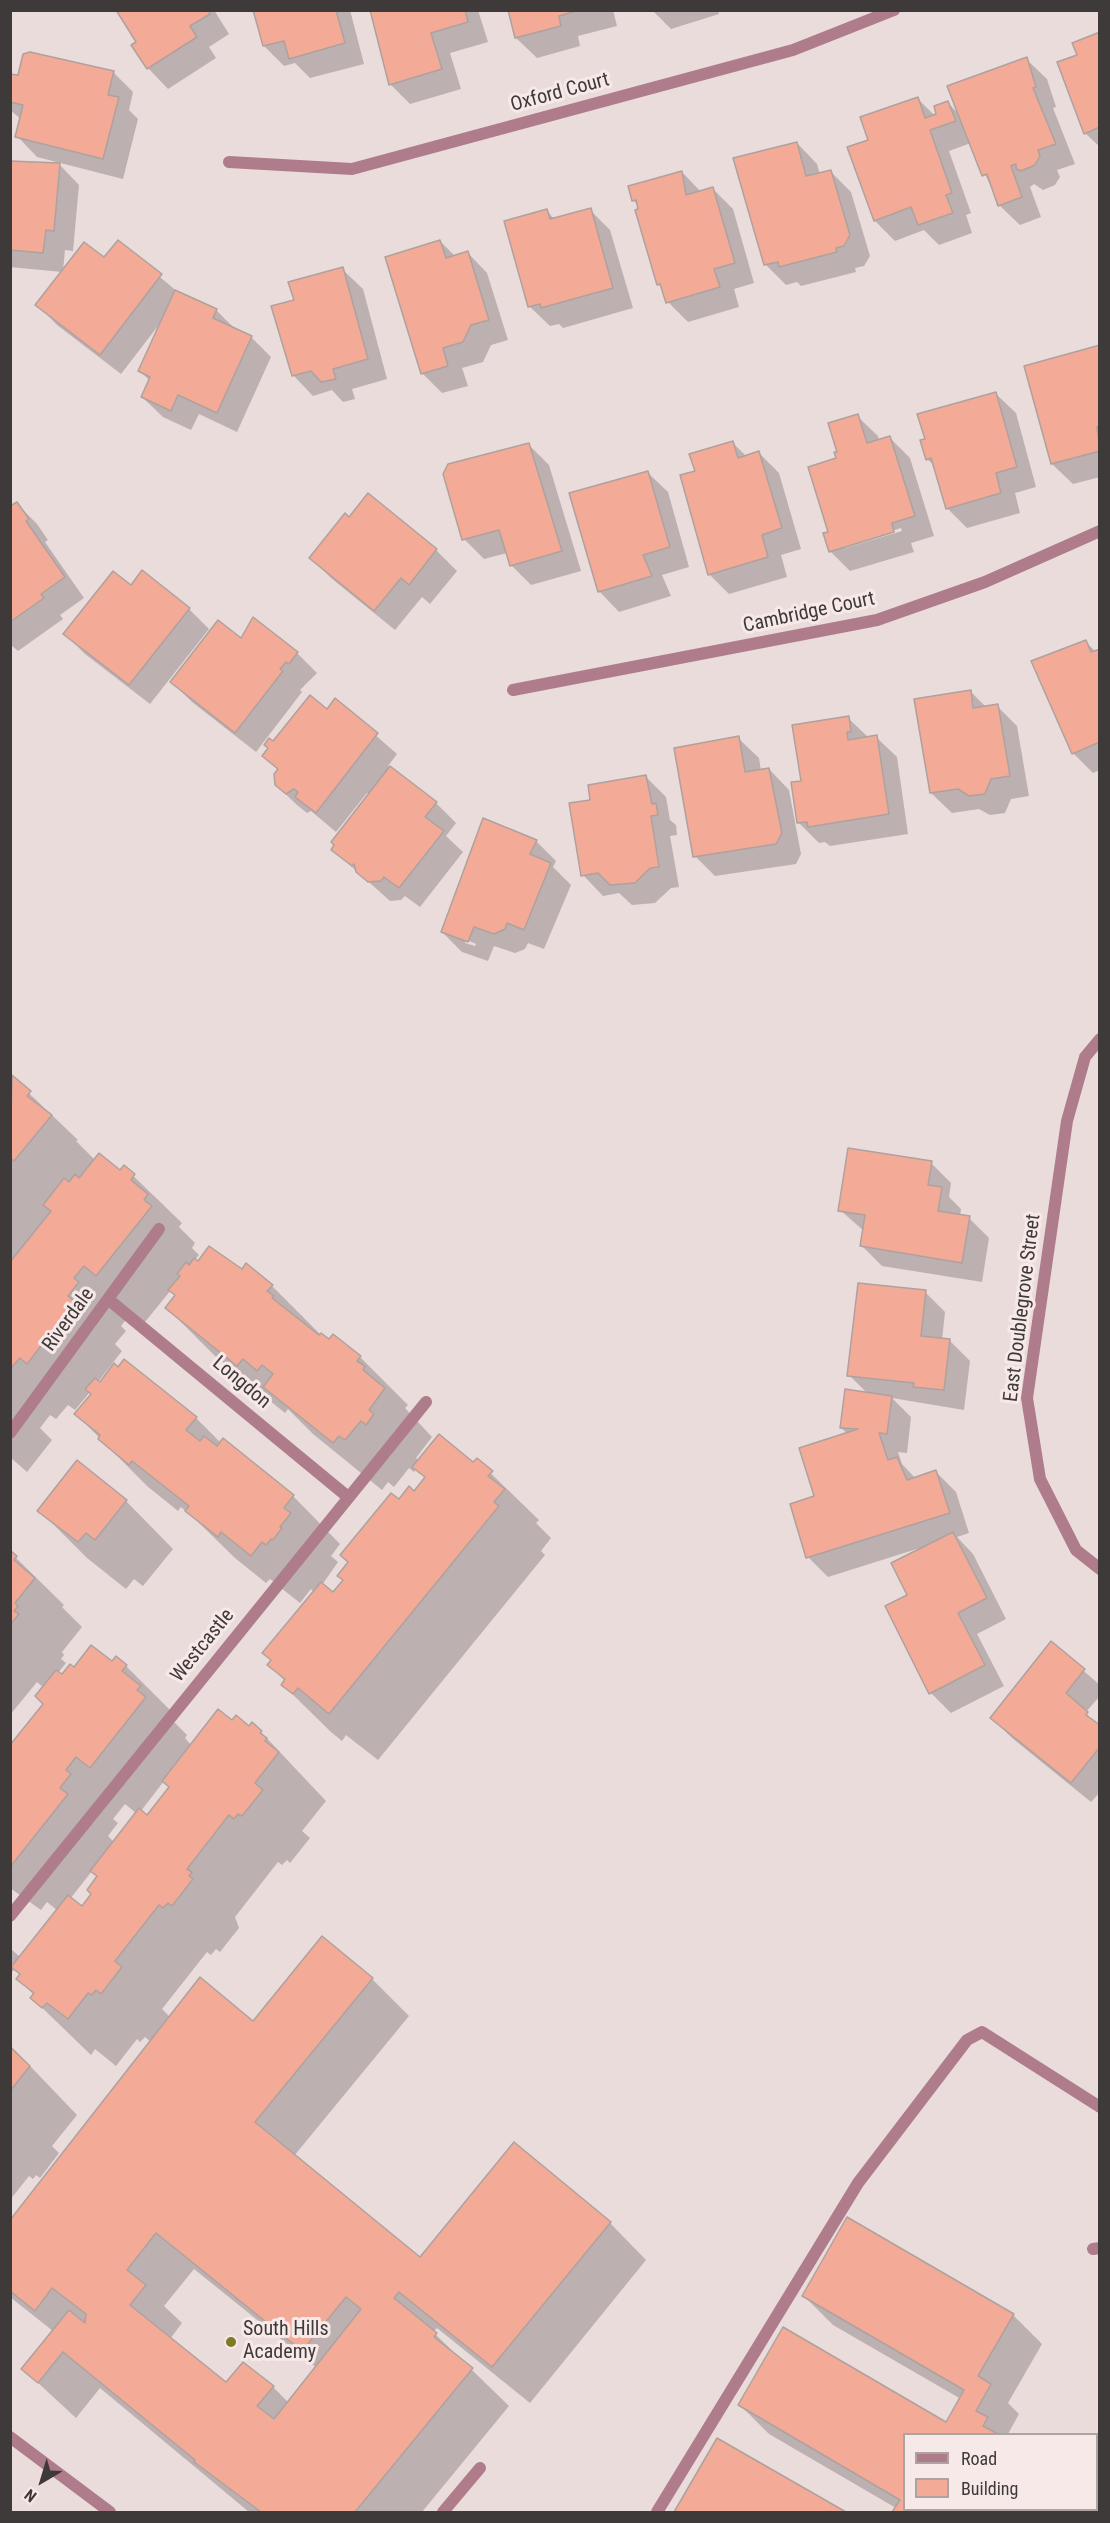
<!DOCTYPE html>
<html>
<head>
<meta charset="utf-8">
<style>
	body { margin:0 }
	#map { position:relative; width:1110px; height:2523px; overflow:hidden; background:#ebdcdc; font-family:"Roboto Condensed",sans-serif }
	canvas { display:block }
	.frame { position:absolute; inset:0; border:12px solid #3f3a3a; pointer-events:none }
	.legend { position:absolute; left:903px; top:2433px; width:195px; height:78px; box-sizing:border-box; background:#f8e9e9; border:2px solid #aea3a3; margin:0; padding:8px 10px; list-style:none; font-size:18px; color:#3f3a3a }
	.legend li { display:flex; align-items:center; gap:12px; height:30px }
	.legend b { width:30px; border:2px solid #aea3a3 }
	.north { position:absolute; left:12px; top:2451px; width:60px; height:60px; -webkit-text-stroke:4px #f8e9e9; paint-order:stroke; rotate:218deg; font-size:16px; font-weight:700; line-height:24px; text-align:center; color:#3f3a3a }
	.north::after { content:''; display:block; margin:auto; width:21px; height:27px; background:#3f3a3a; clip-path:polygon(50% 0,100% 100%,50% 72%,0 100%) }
</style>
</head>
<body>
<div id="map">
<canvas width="1110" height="2523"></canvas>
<div class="frame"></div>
<ul class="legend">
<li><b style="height:8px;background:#af7c8c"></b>Road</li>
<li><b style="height:16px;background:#f3aa97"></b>Building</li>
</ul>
<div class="north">N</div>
</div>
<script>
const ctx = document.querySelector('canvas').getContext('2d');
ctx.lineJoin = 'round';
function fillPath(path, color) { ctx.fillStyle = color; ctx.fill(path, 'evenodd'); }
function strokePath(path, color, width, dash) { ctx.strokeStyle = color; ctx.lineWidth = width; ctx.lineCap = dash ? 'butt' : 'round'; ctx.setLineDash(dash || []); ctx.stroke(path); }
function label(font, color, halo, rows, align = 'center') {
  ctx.font = font + ' "Roboto Condensed",sans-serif'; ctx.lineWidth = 6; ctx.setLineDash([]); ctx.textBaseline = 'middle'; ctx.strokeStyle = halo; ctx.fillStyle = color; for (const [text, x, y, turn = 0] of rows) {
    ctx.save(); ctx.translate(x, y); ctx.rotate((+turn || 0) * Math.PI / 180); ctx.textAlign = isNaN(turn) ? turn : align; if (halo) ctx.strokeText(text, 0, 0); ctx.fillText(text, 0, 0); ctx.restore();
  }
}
fillPath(new Path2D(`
	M118,10H214L229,34L209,47L216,58L168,89L148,68L138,43Z
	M255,10H350L364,64L310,78L295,63L284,66L264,46Z
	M372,10H478L488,42L450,53L461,89L410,104L390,84Z
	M509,10H613L617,26L578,36L580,46L537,58L516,38Z
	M652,10H718L719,14L671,29Z
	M1100,34V147L1085,133L1079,56Z
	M1026,59L1047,79L1056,107L1053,108L1075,164L1057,170L1060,177L1055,185L1043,190L1034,184L1030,187L1041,217L1020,225L999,205L971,143L949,151L971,213L966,215L972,233L939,245L924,230L895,241L875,221L870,141L918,99L935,116L948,103L960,115Z
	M113,72L133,92L129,110L138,119L123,179L37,157L17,136L21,119L10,110V75L19,77Z
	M797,143L817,164L820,175L831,172L851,192L870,256L864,266L855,268L856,272L801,286L797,282L786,285L766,265Z
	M10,161L59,164L79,185L73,251L65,250L63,271L104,260L118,242L179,293L216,310L236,330L251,337L271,357L237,432L199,414L191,430L163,417L142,397L150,381L140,371L161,322L121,374L57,325L37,304L62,272L10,267Z
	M682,172L701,192L713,189L733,209L754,283L734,289L739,307L688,322L668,302L663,289L658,284L639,206L633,200Z
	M590,210L610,230L633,308L563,328L559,324L550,326L529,306L547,211L555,220Z
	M440,241L455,256L467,252L487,273L508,340L491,345L483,362L462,368L468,386L442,393L422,373Z
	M342,269L363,289L387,379L352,389L355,399L343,402L332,390L313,396L293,375L295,301Z
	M1100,347V477L1073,484L1052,464Z
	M995,393L1016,413L1036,487L1015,493L1020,513L967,528L947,508L936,467L927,459Z
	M857,416L878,436L879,441L890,438L910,458L934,536L911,543L914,552L850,571L830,551L838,459L830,424ZM901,528L902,531L845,548V545Z
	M732,442L747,457L759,453L779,473L801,549L781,555L787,577L729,594L709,574L697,472Z
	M529,445L549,465L581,571L531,585L511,565L507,553L484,559L464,539Z
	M647,472L668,492L689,567L662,575L671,596L619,612L599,591Z
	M368,495L436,550L457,571L430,604L422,597L395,630L331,578L311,558L350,519Z
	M17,504L37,524L48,540L45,542L84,598L60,615L63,619L18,651L10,644V508Z
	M131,587L189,609L209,629L150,704L85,654L65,634Z
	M241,640L297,653L317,673L300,690L302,692L256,752L192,702L172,682Z
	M1086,642L1096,652L1100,651V770L1093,773L1073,753Z
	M970,691L986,707L997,706L1017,726L1029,796L1011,799L1005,813L990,815L979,809L952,813L931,793Z
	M335,700L397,754L388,766L436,803L456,823L446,836L463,852L420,907L405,896L401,900L390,901L333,850L370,794L367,793L336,832L311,811L307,813L297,805L276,785L278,770L264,756L274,743L327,711Z
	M848,718L869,738L876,737L897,757L908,834L830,846L825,842L819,843L799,823L802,782Z
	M738,738L759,758L761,771L769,769L789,790L801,854L796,864L715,876L695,856Z
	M646,777L666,797L670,820L676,825L677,835L670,836L679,887L671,888L655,903L632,905L619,893L603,896L583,875Z
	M536,841L556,861L553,867L571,885L544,949L528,943L525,949L515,953L494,946L488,961L462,952L442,932ZM465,939L476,944L475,946L465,943Z
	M12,1077L78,1140L76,1141L95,1160L120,1172L124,1167L182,1223L179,1227L195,1243L192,1248L199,1255L195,1260L242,1271L272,1286L321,1335L360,1357L408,1405L405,1408L432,1437L416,1458L419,1461L473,1464L477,1460L539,1520L536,1523L551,1538L541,1551L545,1555L378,1760L346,1735L342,1741L331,1732L283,1685L286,1682L269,1665L272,1661L264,1653L314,1592L311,1589L300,1603L270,1579L266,1583L235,1558L196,1520L181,1507L178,1511L147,1486L76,1414L92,1394L90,1392L75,1410L68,1405L56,1419L50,1415L40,1428L52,1440L27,1472L10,1457ZM171,1290L176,1296L167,1308L215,1356L285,1413L288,1409L313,1434L382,1490L388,1482L394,1487L409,1468L414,1472L416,1469L426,1478L414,1493L399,1501L333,1595L322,1585L338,1562L331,1556L340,1544L293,1496L221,1443L196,1418L98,1382L122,1351L115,1344L126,1331L121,1326L132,1312L145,1322Z
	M931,1163L951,1183L949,1197L961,1209L960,1216L969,1218L989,1238L982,1282L882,1266L861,1245L864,1231L840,1210Z
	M925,1292L945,1312L942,1340L950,1341L970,1361L964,1410L892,1398L911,1417L907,1453L898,1452L902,1464L916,1479L936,1472L956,1492L969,1533L957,1537L973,1554L1006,1619L977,1634L1004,1686L951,1713L931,1693L909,1596L920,1548L828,1577L808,1557L816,1497L848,1434L841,1428L868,1394L849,1375Z
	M126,1501L173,1549L143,1586L134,1579L126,1589L87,1558L39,1510Z
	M10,1552L64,1605L62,1607L82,1627L62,1652L64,1655L61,1659L66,1663L58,1673L62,1676L74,1669L112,1663L126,1666L174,1714L170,1718L187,1735L185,1738L191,1745L232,1722L261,1732L326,1801L302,1831L310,1838L290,1863L287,1860L282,1865L278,1862L235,1917L239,1928L220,1952L216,1949L211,1955L207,1952L162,2009L170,2017L253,2023L322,1938L372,1979L409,2016L294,2156L420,2259L610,2223L646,2260L530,2403L437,2328L433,2332L509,2406L422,2512H249L100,2388L76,2418L23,2369L53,2331L10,2297V2222L151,2042L145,2037L140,2042L137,2039L116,2066L95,2049L91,2055L32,1998L34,1995L18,1979L21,1975L15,1969L10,1974V1948L21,1958L58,1911L47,1902L41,1910L10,1888V1748L45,1704L44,1688L37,1682L10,1715ZM164,1781L170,1787L148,1817L141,1811ZM125,1804L136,1813L114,1842L108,1836L118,1823L113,1819ZM92,1871L99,1877L93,1895L82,1908L70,1899ZM194,2269L317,2368L289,2403L273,2387L226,2384L170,2339L182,2323L164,2306Z
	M1051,1643L1100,1685V1696L1085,1713L1100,1726V1792L1091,1802L1012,1738L992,1718Z
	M10,2045L77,2115L52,2146L59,2153L40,2178L36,2175L33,2179L29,2176L10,2200Z
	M804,2296L1013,2315L1042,2344L1008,2403L1019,2414L1008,2434H904V2510H963L961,2512H894L896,2508L769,2434L740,2405L946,2424L961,2399L833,2325Z
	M717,2440L843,2512H675Z
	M969,2510H980L978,2512Z`), '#0003');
const building = new Path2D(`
	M116,10H208L210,14L190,26L197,37L147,69L131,45L136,42Z
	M253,10H336L345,43L289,59L284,41L263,46Z
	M370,10H465L468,22L431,33L442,69L389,85Z
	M508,10H580L559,16L561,26L515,38Z
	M1100,32V127L1084,134L1057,62L1077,55L1072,43Z
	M30,52L114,71L108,95L119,97L103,159L15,137L23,105L10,102V74L18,75L23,54Z
	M1027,57L1036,87L1033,88L1056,144L1038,150L1040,156L1035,165L1021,171L1016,169V164L1011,166L1022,197L998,206L987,174L982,176L947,86Z
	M918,97L925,118L936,114L934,106L948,101L956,121L930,130L952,193L946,195L953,213L918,225L911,207L874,221L847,147L868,140L860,117Z
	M797,142L806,176L831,170L850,235L844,246L836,248L837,252L779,267L778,262L764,265L733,158Z
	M10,161L60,163L54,231L46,230L43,253L10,250Z
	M682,171L686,195L713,187L735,263L714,269L720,287L666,303L660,284L657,285L635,210L638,209L636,200L632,201L628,186Z
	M591,208L613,288L541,308L540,304L528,307L504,221L547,209L550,219Z
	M118,240L162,274L100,355L35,305L84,242L104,257Z
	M440,240L446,258L468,251L489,320L471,325L463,342L443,348L448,366L421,374L385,257Z
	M343,267L368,359L333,369L336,379L321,382L311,371L292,376L271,306L294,300L288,282Z
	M175,290L217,309L213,318L252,336L217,413L178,395L171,411L141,397L150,377L138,371Z
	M1100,345V426L1097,427L1100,451L1051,464L1024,366Z
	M996,392L1017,467L996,473L1001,493L946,509L931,458L926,460L920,440L925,439L917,414Z
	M858,414L867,443L890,436L915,516L892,523L894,532L829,552L823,533L828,532L808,467L836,458L834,452H837L828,423Z
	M733,441L738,458L759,451L782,528L762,535L768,557L708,575L680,475L695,471L689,454Z
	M529,443L562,551L510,566L499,530L462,540L443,474L448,464Z
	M648,471L670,547L643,555L652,576L598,592L569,493Z
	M368,493L437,549L409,585L401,578L374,611L309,558L345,513L349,517Z
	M17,502L29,519L26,521L65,577L41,594L44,598L10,622V506Z
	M142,570L190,608L129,685L63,634L113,571L131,585Z
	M253,617L298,652L289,664L286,662L280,669L283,671L235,733L170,682L218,620L241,638Z
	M1086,640L1091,652L1100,649V742L1072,754L1031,661Z
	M971,690L973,708L998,704L1010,776L991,779L985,794L969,796L958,789L930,793L914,699Z
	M310,695L327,709L335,698L378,733L316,813L295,797L298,792L294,789L286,794L275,785L274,774L278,769L262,756L268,748L264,745L269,738L273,741Z
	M849,716L851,732H847L848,740L877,735L889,814L808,827L807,822L797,823L791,782L801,781L792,725Z
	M739,736L745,772L769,768L782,833L776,844L693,857L674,748Z
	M390,766L437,802L425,817L444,831L399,888L384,877L381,881L368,882L356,872L354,864L352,866L331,850L334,845L331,842Z
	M646,775L652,804L656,803L658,815L651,816L659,867L650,868L635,883L610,885L598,873L581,876L569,803L590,800L588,785Z
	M483,818L537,840L530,854L551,863L524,930L507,923L505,929L494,934L474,927L468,942L441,932Z
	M12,1075L31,1091L27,1096L52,1115L14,1161L10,1158Z
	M848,1148L932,1161L928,1185L942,1187L938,1211L970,1216L962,1263L860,1246L865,1215L838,1211Z
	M99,1153L120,1170L124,1165L135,1174L131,1180L148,1194L144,1200L152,1206L96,1276L84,1266L74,1278L79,1282L68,1296L75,1302L27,1364L20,1358L10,1369V1262L51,1211L43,1205L64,1178L69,1182L75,1174L79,1178Z
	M209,1246L242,1269L246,1263L273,1285L267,1291L274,1296L272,1298L319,1335L321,1333L329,1339L333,1334L361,1356L357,1361L365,1366L363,1370L385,1388L369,1410L374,1414L366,1425L361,1421L345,1440L339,1436L333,1443L263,1387L273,1374L262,1365L257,1371L243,1359L237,1366L165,1308L175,1295L168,1290L180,1276L177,1274L186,1262L189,1265L194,1258L198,1261Z
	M858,1283L926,1290L921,1336L950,1339L944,1390L913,1387L914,1383L847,1376Z
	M124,1359L197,1417L186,1430L200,1441L204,1436L217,1446L223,1438L294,1495L284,1508L291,1513L280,1527L282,1528L273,1540L271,1539L266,1545L262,1542L251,1556L221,1532L218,1537L185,1511L189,1506L132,1461L129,1465L98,1439L100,1435L74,1414L91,1394L85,1389L95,1378L100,1382L114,1363L118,1367Z
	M845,1389L892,1396L887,1434L879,1433L888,1460L897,1457L907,1480L936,1470L950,1513L806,1558L790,1504L814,1496L799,1448L858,1429L840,1428Z
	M439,1434L473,1462L477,1458L493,1471L488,1476L505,1489L494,1502L499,1506L329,1714L298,1688L293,1694L281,1685L285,1679L267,1665L271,1660L262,1653L321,1582L333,1592L343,1580L337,1576L348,1562L340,1555L391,1493L399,1499L409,1486L414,1491L425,1477L412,1467Z
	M77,1460L127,1500L95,1540L86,1533L78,1542L37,1511Z
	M953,1532L987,1598L958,1613L985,1665L929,1694L885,1606L907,1595L891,1563Z
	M10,1550L17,1556L14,1560L35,1578L15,1603L18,1606L14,1611L19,1614L10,1625Z
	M1051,1641L1085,1669L1066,1693L1088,1712L1086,1715L1100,1725V1747L1071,1783L990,1718Z
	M91,1645L112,1661L116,1656L127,1665L122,1671L141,1686L137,1690L146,1697L90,1768L76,1757L66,1770L71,1774L60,1788L68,1794L11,1866L10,1745L43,1704L35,1696L56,1670L62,1674L70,1664L74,1667Z
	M218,1709L232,1720L236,1715L249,1726L252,1722L262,1731L260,1733L267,1738L265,1741L279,1752L255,1783L263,1790L242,1816L238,1814L234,1819L229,1815L187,1869L192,1872L189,1876L193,1879L172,1906L168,1903L163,1908L159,1905L115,1961L122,1967L101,1994L96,1990L92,1995L88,1993L68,2019L47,2003L42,2008L30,1998L34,1993L16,1979L20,1974L11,1967L68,1895L82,1906L91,1894L87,1890L97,1876L90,1871L139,1808L147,1815L169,1787L162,1781Z
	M322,1936L373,1978L255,2122L420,2257L514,2142L611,2222L492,2367L399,2292L394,2298L437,2333L434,2337L473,2368L355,2512H261L194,2462L195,2460L63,2352L38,2383L21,2369L69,2310L85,2323L86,2314L52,2288L35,2311L10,2291V2220L200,1977L253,2021ZM156,2233L302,2351L346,2297L361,2309L274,2419L257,2406L274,2386L243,2362L226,2382L130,2305L146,2285L127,2270Z
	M10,2047L30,2066L10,2091Z
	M847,2217L1014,2314L978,2376L991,2384L976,2411L988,2417L983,2426L998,2434H904V2510H917L915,2512H892L900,2500L738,2405L783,2327L946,2422L964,2390L802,2296Z
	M717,2438L846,2512H674Z`);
fillPath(building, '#f3aa97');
strokePath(building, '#aea19e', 1.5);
strokePath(new Path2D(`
	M1093,2249L1100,2248
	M10,2437L110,2512
	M443,2512L480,2468
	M657,2512L858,2183L967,2040L982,2032L1100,2107`), '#af7c8c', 12);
strokePath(new Path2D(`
	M229,162L352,169L793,50L894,10
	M513,690L877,620L985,582L1100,531
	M1100,1039L1085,1057L1067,1121L1027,1398L1040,1479L1076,1550L1100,1569
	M108,1299L348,1497
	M10,1433L159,1229
	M10,1916L426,1402`), '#af7c8c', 12);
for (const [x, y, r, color] of [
	[231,2342,6,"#7d7b23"]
]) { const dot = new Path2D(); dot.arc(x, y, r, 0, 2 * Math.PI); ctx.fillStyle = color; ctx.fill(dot); strokePath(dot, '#f8e9e9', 2); }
label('20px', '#3f3a3a', '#f8e9e9', [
	["Oxford Court",560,93,-15],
	["Cambridge Court",809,613,-12],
	["East Doublegrove Street",1023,1308,-83],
	["Riverdale",69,1320,-54],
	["Longdon",241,1383,40],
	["Westcastle",203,1646,-51]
]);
label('20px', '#3f3a3a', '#f8e9e9', [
	["South Hills",243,2330],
	["Academy",243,2353]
], 'left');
</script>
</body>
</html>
